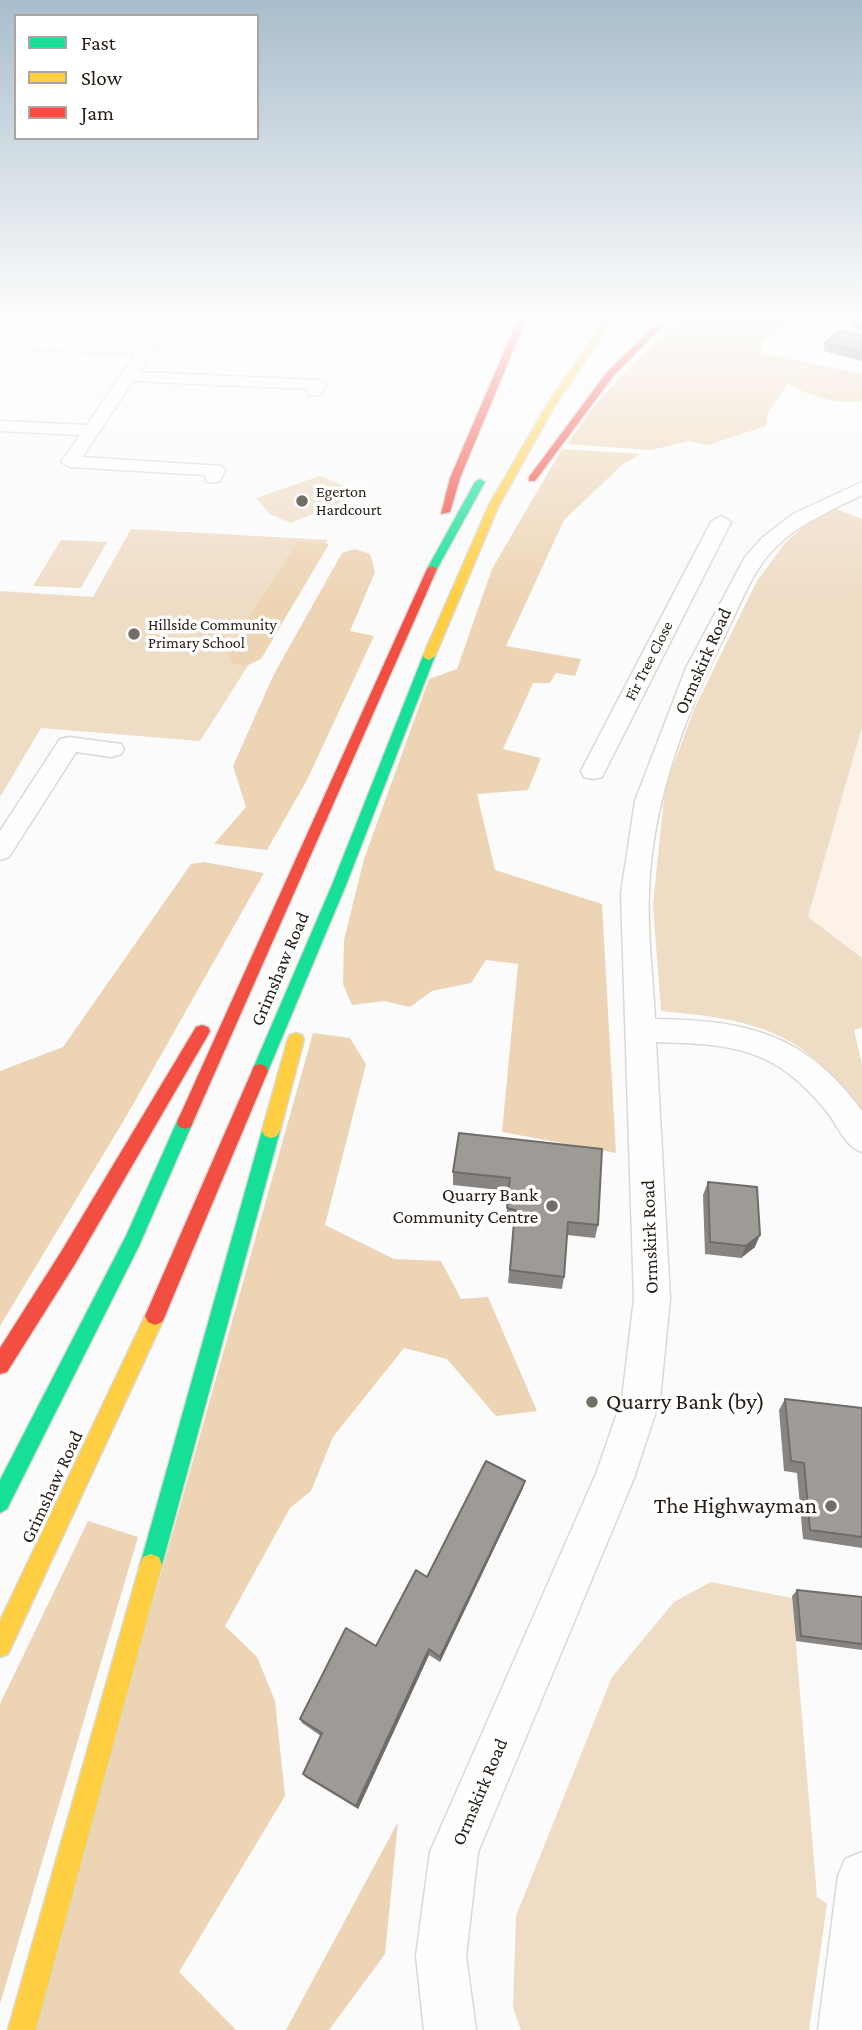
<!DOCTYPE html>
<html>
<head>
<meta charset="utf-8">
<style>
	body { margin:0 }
	#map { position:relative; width:862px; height:2030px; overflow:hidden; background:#fbfbfb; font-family:"Crimson Pro",serif }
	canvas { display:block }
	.legend { position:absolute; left:14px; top:14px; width:245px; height:126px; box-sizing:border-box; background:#fff; border:2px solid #a9a6a2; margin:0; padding:9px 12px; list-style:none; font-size:21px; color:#282016 }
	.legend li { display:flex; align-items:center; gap:14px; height:35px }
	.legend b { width:35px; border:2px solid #a9a6a2 }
</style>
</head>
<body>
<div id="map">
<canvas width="862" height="2030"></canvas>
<ul class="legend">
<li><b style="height:9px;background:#16e098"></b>Fast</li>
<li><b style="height:9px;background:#ffcf43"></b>Slow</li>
<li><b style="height:9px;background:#f24e42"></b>Jam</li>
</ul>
</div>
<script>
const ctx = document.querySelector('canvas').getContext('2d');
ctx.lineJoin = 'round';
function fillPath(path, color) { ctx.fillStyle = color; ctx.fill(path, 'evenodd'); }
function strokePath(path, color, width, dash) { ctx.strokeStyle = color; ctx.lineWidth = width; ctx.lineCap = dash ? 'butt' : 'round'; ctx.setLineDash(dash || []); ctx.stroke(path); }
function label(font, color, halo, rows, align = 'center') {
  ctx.font = font + ' "Crimson Pro",serif'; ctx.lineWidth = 7; ctx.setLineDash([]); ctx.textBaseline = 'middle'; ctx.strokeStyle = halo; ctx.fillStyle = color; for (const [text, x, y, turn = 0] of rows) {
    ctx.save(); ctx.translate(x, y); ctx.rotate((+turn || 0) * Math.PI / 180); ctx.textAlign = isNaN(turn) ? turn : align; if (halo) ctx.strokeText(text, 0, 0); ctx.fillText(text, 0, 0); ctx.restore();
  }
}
fillPath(new Path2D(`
	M862,727V958L808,918Z`), '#fcf2e8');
fillPath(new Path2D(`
	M320,476L338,483L357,496L291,523L270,514L256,498Z
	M836,509L862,519V727L808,917L862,958V1027L854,1030L862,1064V1113C848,1096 834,1079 819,1063C777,1022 715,1016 661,1011L653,905L665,788L695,707L757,581L786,542L811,521Z
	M131,529L328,540L200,741L41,728L0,797V591L93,597Z
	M61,540L107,542L81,588L33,586Z
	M711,1582L792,1598L817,1897L827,1904L809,2030H521L513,2008L516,1916L612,1677L674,1602Z`), '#efdcc5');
fillPath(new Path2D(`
	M680,317H815L810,321H790L761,343L762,353L862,374V401C840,405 805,396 788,383L768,413L766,426L708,445L689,441L651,450L567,444L599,400Z
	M562,449L640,454L622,465L564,520L506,646L581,659L575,676L556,673L550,683H533L503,749L541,758L528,790L477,794L495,870L602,904L616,1153L502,1132L518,964L486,960L471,983L432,991L410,1007L384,1001L352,1005L343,984L344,940L364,859L429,679L457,669L492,569Z
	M298,541L329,544L261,659L246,666L233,664L227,650Z
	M355,549L370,554L375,572L350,631L374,636L307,780L267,850L214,844L246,807L233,766L274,674L342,553Z
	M204,862L264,873L127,1115L0,1326V1071L63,1047L191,864Z
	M313,1033L350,1038L366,1064L325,1225L394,1259L441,1261L461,1299L488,1297L537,1411L496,1416L447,1359L404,1348L333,1437L311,1491L290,1508L225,1626L257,1657L275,1701L285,1796L179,1972L236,2030H33Z
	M88,1521L138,1537L0,2004V1704Z
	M398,1822L385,1954L329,2030H286Z`), '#edd4b4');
const street = new Path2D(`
	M161,317H176L139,372L318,380L326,385L320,395H308L307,389L133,381L82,457L222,466L225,470L220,481L213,483L206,481L205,475L70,467L61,462L80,435L0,431V421L87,425L135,354L0,348V338L141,345Z
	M340,317H354L355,319L347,324L342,322Z
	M825,317H841L838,322L847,329L862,332V342L837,335L822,324Z
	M862,482V495C832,510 800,523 776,547C753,569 742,601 728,629C687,710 652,800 649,891C647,933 653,977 655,1019C747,1020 806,1034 862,1111V1152C845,1146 839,1128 828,1113C776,1048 735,1044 656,1042L670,1299L660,1399L634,1478L478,1852L466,1956L476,2030H424L416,1956L430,1852L596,1474L622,1399L634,1299L621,893L635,801L686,668L745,557L763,537L793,514Z
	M721,516L731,522L605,771L602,777L593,779L584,777L581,771L711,522Z
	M69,737L121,744L124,749L121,754L112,757L76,752L9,857L0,860V831L60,739Z
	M862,1852V2030H818L838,1876L845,1859Z`);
const fast = new Path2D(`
	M480,479L485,482L437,569L428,571L427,569L475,482Z
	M429,652L435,656L346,885L268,1071L266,1076H254L252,1071L332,885L423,656Z
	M185,1115L191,1117L193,1122L139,1246L7,1509L0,1513V1480L126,1236L179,1117Z
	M271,1124L277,1126L280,1131L162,1565L159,1573L151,1576L143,1573L140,1565L262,1131L265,1126Z`);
const slow = new Path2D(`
	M607,317H615L555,405L499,505L435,656L429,660L425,658L423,656L489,505L547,405Z
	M296,1033L302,1035L304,1039L280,1131L277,1136L271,1138L265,1136L262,1131L288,1039L290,1035Z
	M155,1307L162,1310L165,1316L8,1654L0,1657V1621L148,1310Z
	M151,1554L159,1557L162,1565L36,2030H8L140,1565L143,1557Z`);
const jam = new Path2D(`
	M519,317H527L460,478L450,512L441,514L450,478Z
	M664,317H672L614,375L535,481H529V477L608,371Z
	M432,566L437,569L193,1122L191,1127L185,1129L179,1127L177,1122L427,569Z
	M202,1025L208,1027L210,1031L208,1035L75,1264L7,1372L0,1374V1348L61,1252L196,1027Z
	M260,1064L266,1066L268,1071L165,1316L162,1322L155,1325L148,1322L145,1316L252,1071L254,1066Z`);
strokePath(street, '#dcd8d3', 3);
strokePath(fast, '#dcd8d3', 3);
strokePath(slow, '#dcd8d3', 3);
strokePath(jam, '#dcd8d3', 3);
fillPath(street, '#fefefe');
fillPath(fast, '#16e098');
fillPath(slow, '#ffcf43');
fillPath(jam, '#f24e42');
fillPath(new Path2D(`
	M862,317V330L850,327L852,319Z
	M862,335V361L823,351L825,343Z
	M602,1149L598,1225L595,1238L567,1235L564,1277L562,1289L508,1283L514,1223L506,1221L509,1191L453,1185V1172Z
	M708,1182L755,1247L741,1258L705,1254L703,1195Z
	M785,1399L862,1408V1548L803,1539L797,1473L784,1471L779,1410Z
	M523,1488L440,1662L429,1655L358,1809L305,1777L303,1774L321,1736L302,1723L300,1719L376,1646L427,1577Z
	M797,1590L862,1597V1650L796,1641L792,1596Z`), '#888481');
fillPath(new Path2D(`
	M760,1235L755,1247L741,1258L746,1246Z
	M525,1481L523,1488L440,1662V1657Z
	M429,1649V1655L358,1809L356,1806Z`), '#6f6c69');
const building = new Path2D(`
	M855,317H862V321L852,319Z
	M840,330L862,335V352L825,343Z
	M459,1133L602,1149L598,1225L568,1222L564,1277L510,1270L515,1210L507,1208L510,1178L453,1172Z
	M708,1182L757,1187L760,1235L746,1246L710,1242Z
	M785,1399L862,1408V1537L810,1530L804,1463L791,1461Z
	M486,1461L525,1481L440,1657L429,1649L356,1806L303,1774L322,1733L300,1719L346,1628L376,1646L416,1570L427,1577Z
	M797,1590L862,1597V1644L801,1636Z`);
fillPath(building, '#9e9a96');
strokePath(building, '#6f6c69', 2);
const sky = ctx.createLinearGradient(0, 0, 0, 601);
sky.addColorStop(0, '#a9bdcc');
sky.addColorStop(0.53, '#fdfdfd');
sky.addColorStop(1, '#fdfdfd00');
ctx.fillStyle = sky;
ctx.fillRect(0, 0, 862, 601);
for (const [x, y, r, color] of [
	[302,501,7,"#726d66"],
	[134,634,7,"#726d66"],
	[552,1206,7,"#726d66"],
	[592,1402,7,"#726d66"],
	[831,1506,7,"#726d66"]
]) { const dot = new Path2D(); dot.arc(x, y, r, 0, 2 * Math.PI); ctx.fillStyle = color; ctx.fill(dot); strokePath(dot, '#fff', 2.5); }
label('16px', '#282016', '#fff', [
	["Egerton",316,492],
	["Hardcourt",316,510],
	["Hillside Community",148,625],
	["Primary School",148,643]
], 'left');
label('16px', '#282016', '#fff', [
	["Fir Tree Close",649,661,-63]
]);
label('19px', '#282016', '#fff', [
	["Ormskirk Road",703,661,-66],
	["Grimshaw Road",280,969,-67],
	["Ormskirk Road",650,1237,-92],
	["Grimshaw Road",52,1487,-65],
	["Ormskirk Road",480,1792,-67]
]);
label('19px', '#282016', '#fff', [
	["Quarry Bank",538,1195],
	["Community Centre",538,1217]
], 'right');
label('23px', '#282016', '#fff', [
	["Quarry Bank (by)",606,1402],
	["The Highwayman",817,1506,"right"]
], 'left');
</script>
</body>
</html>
